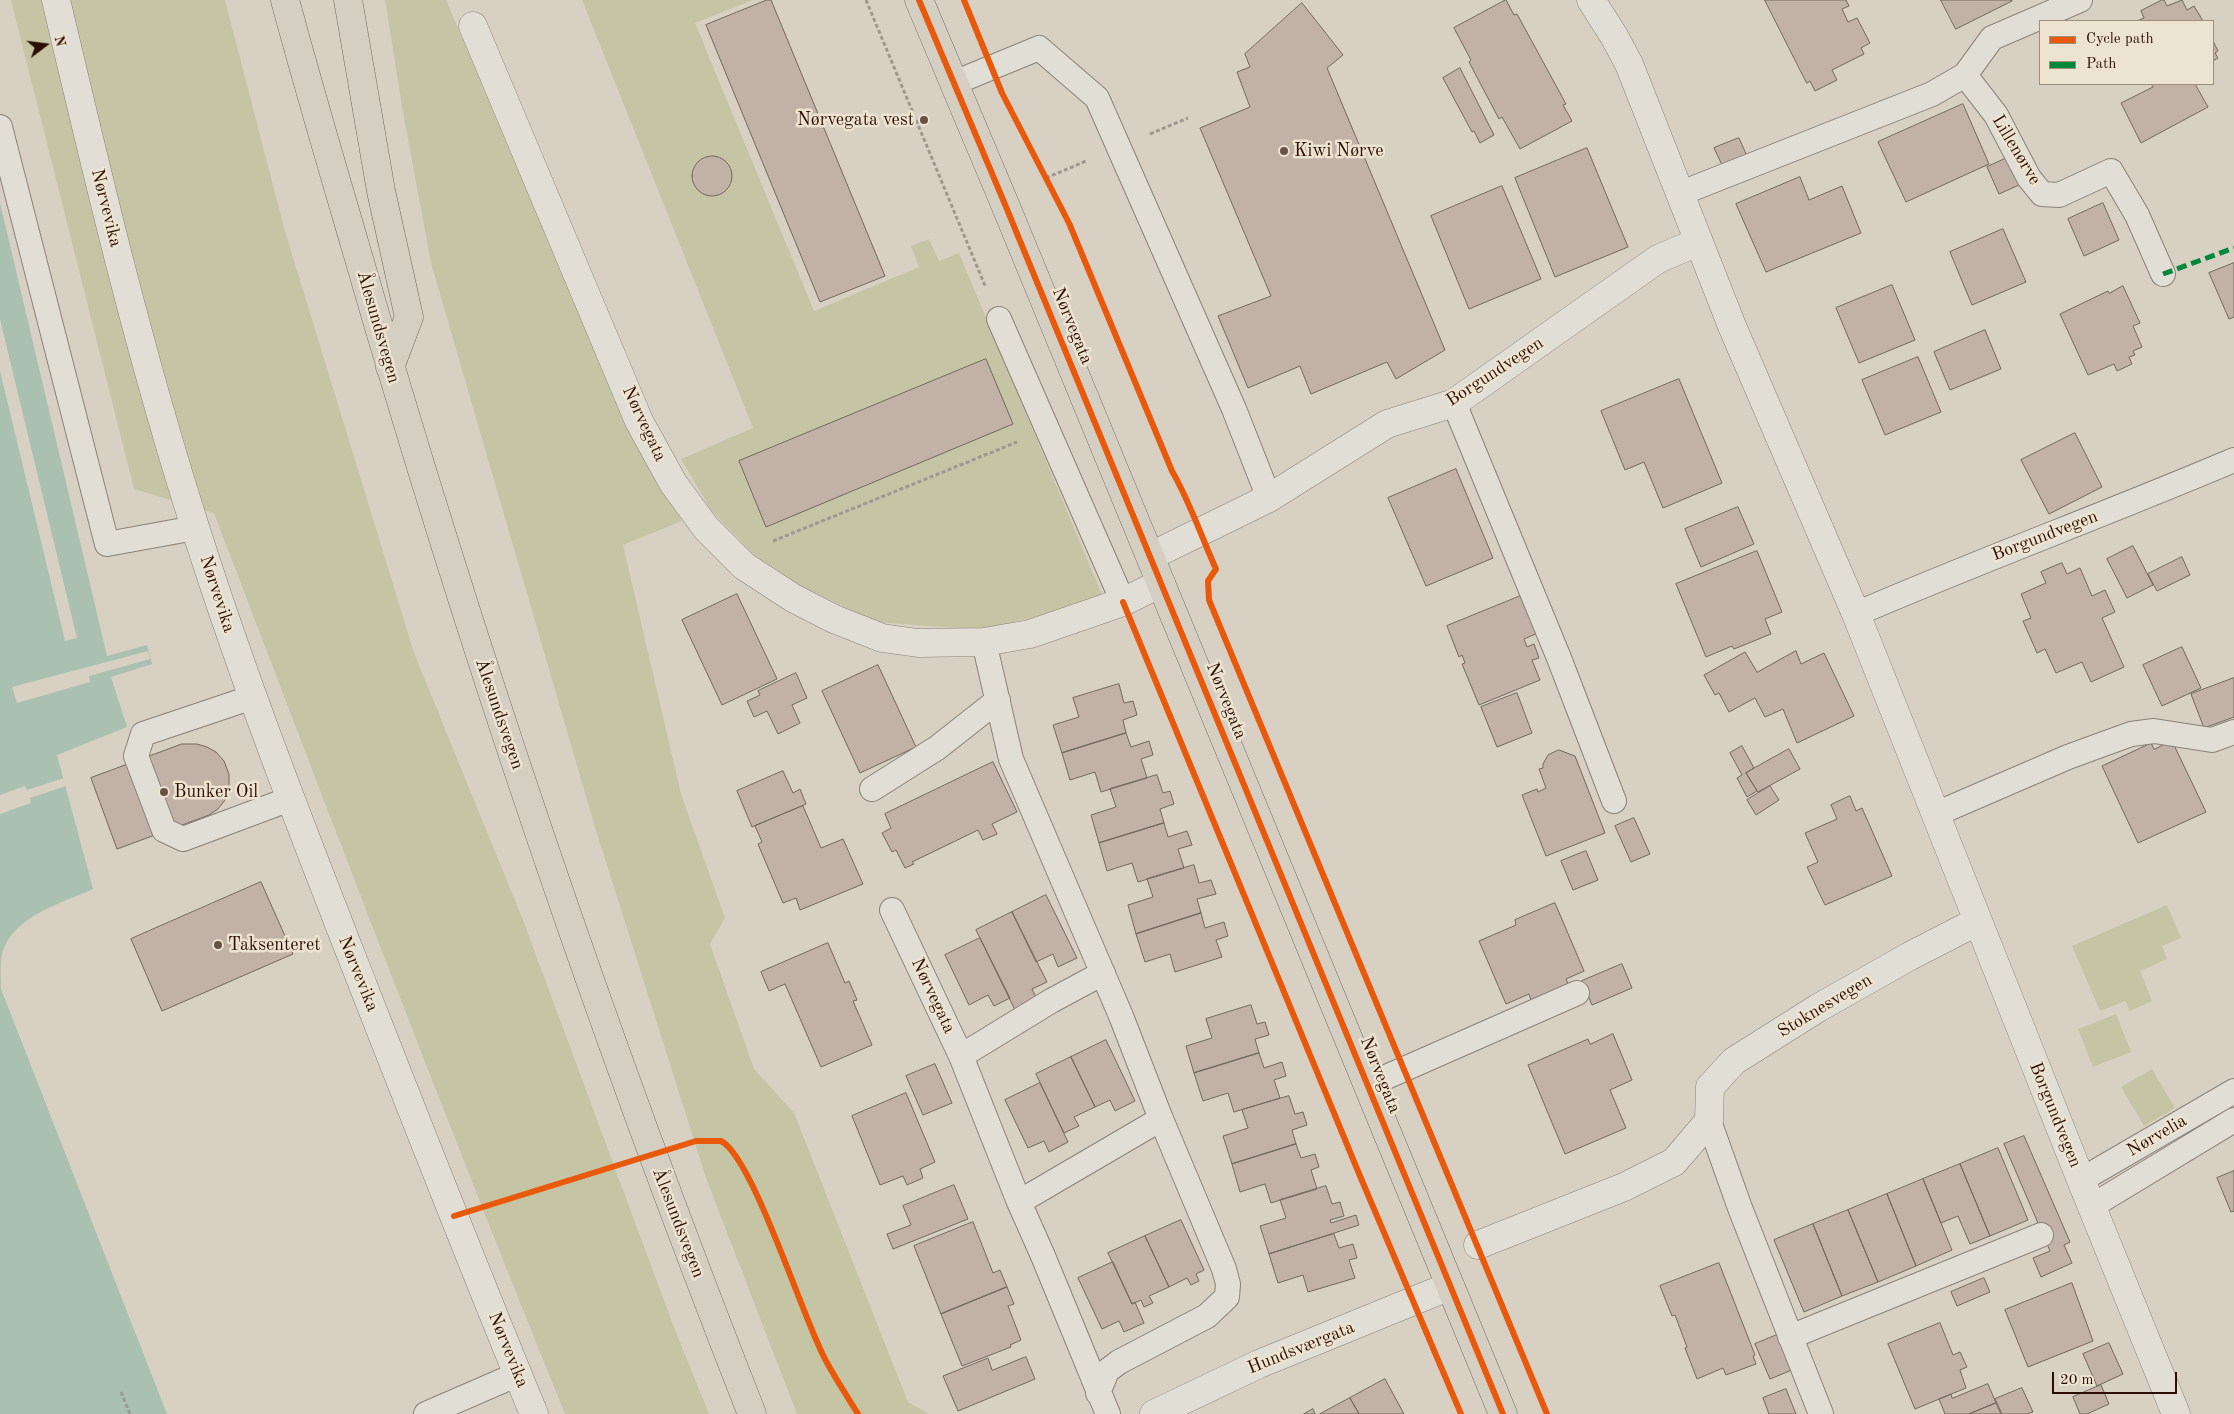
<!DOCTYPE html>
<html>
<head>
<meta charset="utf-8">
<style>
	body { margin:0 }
	#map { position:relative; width:2234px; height:1414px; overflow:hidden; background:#d8d0c2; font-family:"Old Standard TT",serif }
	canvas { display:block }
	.legend { position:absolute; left:2039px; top:20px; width:175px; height:65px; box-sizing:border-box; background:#ece3d1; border:1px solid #9f8e7d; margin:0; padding:6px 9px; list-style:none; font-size:15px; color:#2b0e00 }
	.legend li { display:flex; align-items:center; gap:10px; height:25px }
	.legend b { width:25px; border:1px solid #9f8e7d }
	.north { position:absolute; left:20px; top:20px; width:50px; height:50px; -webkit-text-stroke:4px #ece3d1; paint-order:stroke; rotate:75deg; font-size:14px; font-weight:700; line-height:20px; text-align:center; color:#2b0e00 }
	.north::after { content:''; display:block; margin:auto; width:18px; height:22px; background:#2b0e00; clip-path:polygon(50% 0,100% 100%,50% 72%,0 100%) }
	.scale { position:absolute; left:2052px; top:1372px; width:125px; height:22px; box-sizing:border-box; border:2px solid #2b0e00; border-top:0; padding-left:6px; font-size:15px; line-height:18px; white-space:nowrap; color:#2b0e00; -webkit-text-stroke:4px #ece3d1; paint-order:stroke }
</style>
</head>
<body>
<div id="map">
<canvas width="2234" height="1414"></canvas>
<ul class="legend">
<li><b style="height:6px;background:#e8590c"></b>Cycle path</li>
<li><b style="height:6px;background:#00873e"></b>Path</li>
</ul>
<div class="north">N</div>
<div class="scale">20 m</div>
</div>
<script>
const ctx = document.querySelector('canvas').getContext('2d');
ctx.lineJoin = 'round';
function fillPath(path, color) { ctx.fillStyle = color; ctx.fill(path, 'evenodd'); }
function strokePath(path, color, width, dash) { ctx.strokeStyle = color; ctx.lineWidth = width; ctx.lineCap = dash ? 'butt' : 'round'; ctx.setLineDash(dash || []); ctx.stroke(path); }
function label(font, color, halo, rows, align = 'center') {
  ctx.font = font + ' "Old Standard TT",serif'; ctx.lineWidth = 5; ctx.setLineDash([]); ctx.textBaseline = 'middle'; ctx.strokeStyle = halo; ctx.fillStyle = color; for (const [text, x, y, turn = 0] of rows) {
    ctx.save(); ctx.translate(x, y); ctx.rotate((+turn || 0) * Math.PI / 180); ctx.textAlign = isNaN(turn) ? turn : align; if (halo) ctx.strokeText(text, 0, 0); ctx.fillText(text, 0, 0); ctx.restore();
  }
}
fillPath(new Path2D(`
	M11,0H225L284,228L414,653L523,920L673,1325L709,1414H565C444,1116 329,814 214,513L134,489Z
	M385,0H446L626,424L682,521L623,545L681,794L725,918L710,944L754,1069L794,1113L908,1402L929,1414H797L706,1178L594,824L431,263L403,112Z
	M582,0H753L695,23L814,311L919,267L911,246L929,239L939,261L959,253L1102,595L1074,607L982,630L875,622L799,585L752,553L711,510L681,459L753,428Z
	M2167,905L2181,938L2162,946L2167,959L2140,971L2152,1001L2130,1011L2125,1001L2100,1011L2072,946Z
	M2116,1014L2131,1052L2093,1067L2078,1029Z
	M2152,1069L2175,1108L2144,1126L2121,1087Z`), '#c5c5a5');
fillPath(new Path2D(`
	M0,203L107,656L147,645L152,664L111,677L127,727L57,755L93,889C62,903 12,916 2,954C0,964 1,978 1,989L167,1414H0Z`), '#aac0b0');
fillPath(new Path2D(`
	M0,319L77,638L65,641L0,371Z
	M148,651L150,659L89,676L90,682L17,703L12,687Z
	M64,778L66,786L30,798L31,803L0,814V795L25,786L27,790Z`), '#d8d0c2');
const building = new Path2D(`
	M767,0H771L885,276L820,302L706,25Z
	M1506,0L1514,15L1517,14L1566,104L1563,105L1572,121L1520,149L1502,117L1499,119L1469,62L1471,60L1454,28Z
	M1765,0H1846L1849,6L1842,9L1848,22L1857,18L1870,43L1861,48L1864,54L1832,70L1837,80L1815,91L1810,81L1807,83Z
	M1941,0H2012V1L1956,29Z
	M2162,0H2164L2167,6L2182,0L2187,10L2194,6L2203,21H2137L2144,18L2141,11Z
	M1302,3L1343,55L1327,68L1445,350L1396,379L1387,362L1311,394L1300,366L1248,388L1218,316L1271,296L1200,128L1250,107L1237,72L1250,67L1245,54Z
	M2213,41L2218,51L2215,53L2218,58L2213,61Z
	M1460,68L1494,135L1480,143L1474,131L1472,132L1443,78Z
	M2151,84H2195L2208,107L2141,143L2121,103L2153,87Z
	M1963,104L1989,164L1906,202L1878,142Z
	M1739,138L1747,156L1723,167L1714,148Z
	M1587,148L1628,247L1555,277L1515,178Z
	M692 176a20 20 0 1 1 40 0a20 20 0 1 1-40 0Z
	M2007,158L2019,185L1999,194L1987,167Z
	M1800,177L1809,200L1842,186L1861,233L1766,272L1736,204Z
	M1502,186L1541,279L1469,309L1431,216Z
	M2103,203L2119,240L2084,256L2068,219Z
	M2003,229L2026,282L1972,305L1950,252Z
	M2234,263V317L2229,319L2209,273Z
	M1892,285L1915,340L1859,363L1836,308Z
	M2123,286L2140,323L2133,326L2142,347L2133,351L2135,355L2129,357L2132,364L2117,371L2114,364L2088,375L2060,314L2108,291L2109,293Z
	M1985,330L2001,369L1950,390L1934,352Z
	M1918,357L1941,412L1885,435L1862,380Z
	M986,359L1013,424L766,527L739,461Z
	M1679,379L1722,483L1663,508L1644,462L1625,470L1601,411Z
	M2075,433L2102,487L2049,514L2021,460Z
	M1456,469L1493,558L1426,586L1388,498Z
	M1738,507L1754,544L1701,567L1685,529Z
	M2133,546L2153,585L2127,598L2107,559Z
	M1757,551L1782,612L1765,619L1771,634L1734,649L1732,646L1706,657L1676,584Z
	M2182,557L2190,575L2157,591L2148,574Z
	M2062,563L2067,574L2080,568L2092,596L2105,590L2115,612L2102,618L2124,667L2091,682L2082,662L2056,673L2045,649L2037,653L2023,621L2031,618L2021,594L2046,583L2041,572Z
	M737,594L777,679L722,705L682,620Z
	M1523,595L1538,633L1524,639L1527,647L1534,644L1539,658L1532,660L1540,680L1479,705L1462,664L1465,663L1462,655L1459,657L1447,626Z
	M2182,647L2201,688L2162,706L2143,665Z
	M1796,651L1801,664L1824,653L1854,716L1797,743L1783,709L1765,717L1755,698L1729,712L1719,693L1715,695L1704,675L1745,652L1757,672Z
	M878,665L916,747L860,773L822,691Z
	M796,673L807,698L792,705L800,723L778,734L767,711L754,717L747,701L760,695L758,691Z
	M2234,678V717L2204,728L2191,694Z
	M1119,684L1124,703L1133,701L1137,715L1123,720L1126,733L1062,753L1053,725L1079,717L1073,698Z
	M1517,693L1532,733L1497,747L1481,707Z
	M1126,733L1131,747L1149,741L1153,755L1141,759L1147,778L1101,792L1095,772L1070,780L1062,753Z
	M2172,741L2206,812L2138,843L2102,766L2151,743L2154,749Z
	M182,744H197L207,747L216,752L224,761L229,774V787L225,800L218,809L209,815L117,849L91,778Z
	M1742,746L1754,768L1746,773L1757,791L1747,797L1737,778L1742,775L1730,753Z
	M1789,749L1800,769L1758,792L1746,773Z
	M1559,750L1575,756L1605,833L1546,856L1522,795L1537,789L1538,792L1546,788L1539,769L1543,768V764L1548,755Z
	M993,762L1017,812L992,824L997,834L983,840L978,830L912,862L914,864L905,868L896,850L892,852L882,833L891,828L885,814Z
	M783,771L793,793L800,789L806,804L752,827L737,791Z
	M1157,775L1163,793L1170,791L1174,804L1160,809L1164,823L1099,843L1091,815L1116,807L1110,789Z
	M1770,786L1779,800L1756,815L1747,800Z
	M1850,796L1856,811L1862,808L1892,876L1825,905L1807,867L1818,862L1805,833L1837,819L1831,805Z
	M803,806L821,848L843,839L863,884L800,910L796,898L783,903L758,844L762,842L755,826Z
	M1634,818L1650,854L1631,862L1615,826Z
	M1164,823L1168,837L1187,831L1192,845L1178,849L1184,868L1138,882L1132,863L1107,871L1099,843Z
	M1586,851L1598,880L1573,890L1561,861Z
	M1194,865L1199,883L1211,880L1216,894L1197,899L1201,913L1136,934L1128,905L1153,897L1147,879Z
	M261,882L293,954L162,1011L131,939Z
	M1046,895L1077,958L1058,967L1053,954L1036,962L1012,912Z
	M1555,903L1584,971L1566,979L1568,984L1531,1000L1529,994L1506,1004L1479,941L1516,925L1515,920Z
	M1012,912L1047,982L1032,989L1037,999L1015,1010L976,930Z
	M1201,913L1205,928L1224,922L1228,936L1216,940L1222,957L1175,972L1170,954L1145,962L1136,934Z
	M980,938L1010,998L994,1006L988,995L969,1005L945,955Z
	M828,943L845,983L849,981L857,1000L853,1001L872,1045L821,1067L785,984L769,991L761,972Z
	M1622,964L1632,988L1592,1005L1582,981Z
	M1251,1005L1257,1024L1265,1022L1269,1035L1255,1039L1259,1053L1194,1073L1186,1046L1212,1038L1206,1019Z
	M1613,1034L1632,1080L1610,1090L1626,1128L1565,1154L1528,1065L1588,1039L1590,1044Z
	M1106,1040L1135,1101L1115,1111L1110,1100L1095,1107L1071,1057Z
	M1259,1053L1264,1068L1282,1062L1286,1076L1274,1080L1280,1098L1234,1112L1228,1093L1203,1101L1194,1073Z
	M1071,1057L1095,1107L1074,1117L1079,1126L1064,1133L1036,1074Z
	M935,1064L952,1103L923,1115L906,1076Z
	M1040,1083L1068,1142L1049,1152L1044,1141L1028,1148L1005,1100Z
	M906,1093L935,1162L920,1169L923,1178L907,1185L903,1176L880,1185L852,1116Z
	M1289,1096L1295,1114L1303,1112L1307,1125L1292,1130L1296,1144L1232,1164L1223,1136L1248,1128L1242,1110Z
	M2024,1136L2070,1242L2064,1245L2072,1263L2041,1277L2033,1258L2050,1251L2004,1144Z
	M1296,1144L1301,1158L1315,1154L1319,1167L1311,1170L1317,1189L1271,1203L1265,1184L1240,1192L1232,1164Z
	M1998,1148L2028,1220L1990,1236L1960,1164Z
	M1960,1164L1990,1236L1970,1244L1958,1216L1941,1223L1923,1179Z
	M2234,1171V1211L2231,1212L2217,1178Z
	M1923,1179L1952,1250L1916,1266L1887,1194Z
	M954,1185L968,1219L893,1249L887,1234L911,1225L903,1206Z
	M1326,1186L1332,1204L1340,1202L1344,1216L1330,1220L1331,1223L1356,1215L1359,1225L1269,1254L1260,1226L1286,1218L1280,1200Z
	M1887,1194L1916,1266L1878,1282L1848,1210Z
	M1848,1210L1878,1282L1842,1296L1813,1224Z
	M1181,1220L1204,1270L1196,1274L1199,1281L1191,1285L1187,1278L1169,1287L1145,1236Z
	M973,1222L993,1273L1000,1270L1007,1287L941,1314L914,1246Z
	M1813,1224L1842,1296L1804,1312L1774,1240Z
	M1334,1234L1339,1248L1353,1244L1357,1258L1349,1260L1355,1278L1308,1292L1303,1275L1278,1283L1269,1254Z
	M1145,1236L1169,1287L1149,1296L1153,1303L1144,1307L1141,1300L1132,1304L1108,1253Z
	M1113,1262L1132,1304L1135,1302L1144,1323L1124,1332L1119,1321L1102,1329L1078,1278Z
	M1719,1263L1755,1355L1753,1356L1756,1364L1726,1375L1723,1368L1697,1379L1685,1348L1687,1347L1675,1315L1672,1316L1660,1286Z
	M1984,1278L1990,1292L1957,1306L1951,1292Z
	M2072,1283L2093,1341L2028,1367L2005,1310Z
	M1007,1287L1014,1304L1008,1306L1021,1340L1010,1345L1011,1347L962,1366L941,1314Z
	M1940,1323L1953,1355L1960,1352L1967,1367L1960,1370L1966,1388L1915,1409L1888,1344Z
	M1777,1335L1792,1370L1770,1379L1755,1344Z
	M2109,1343L2123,1374L2097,1386L2083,1354Z
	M1026,1357L1035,1379L958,1411L943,1376L988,1358L992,1370Z
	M1385,1379L1404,1414H1359L1350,1398Z
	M1988,1384L1996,1403L1969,1414H1945L1939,1399L1951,1394L1952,1398Z
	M2101,1385L2109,1404L2087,1414H2080L2073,1397Z
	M2022,1388L2033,1412L2027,1414H2002L1995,1399Z
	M1786,1389L1796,1414H1769L1763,1398Z
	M1350,1398L1359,1414H1320Z
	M1996,1403L2001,1414H1969Z
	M1313,1409L1315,1414H1304Z`);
fillPath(building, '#c2b1a6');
strokePath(building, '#71685f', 1);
const service = new Path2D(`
	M1965,75L1996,115L2029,178L2042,194L2059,195L2111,171L2137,215L2163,274
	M954,83L1039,48L1097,98L1234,409L1269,498
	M0,127L107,544L195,528
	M1679,194L1932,94L1965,75L1992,38L2080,0
	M999,319L1123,602
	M1454,403L1559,658L1614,801
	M1856,614C1981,560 2109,513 2234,460
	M984,642L1011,759L1121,1016L1161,1119L1224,1269L1228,1284L1227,1297L1207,1316L1119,1362L1107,1371L1098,1393
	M253,697L143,734L136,756L164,830L183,839L290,799
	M872,789L937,748L998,700
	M1936,814L2068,757L2131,734L2154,731L2212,740L2234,732
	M892,910L961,1056L1019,1202L1043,1256L1108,1414
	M961,1056L1051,1001L1103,973
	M1368,1085L1577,993
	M1709,1121L1740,1208L1821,1414
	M2081,1180L2234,1091
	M1019,1202L1161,1119
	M2092,1206L2234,1120
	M1790,1337L2041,1235
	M426,1414L518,1374`);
const minor = new Path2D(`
	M56,0C98,178 140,356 196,530C245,685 305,837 364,988C420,1131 476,1273 534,1414
	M1591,0L1614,36L1629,64L1732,326L1856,614L2081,1180L2176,1414
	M473,26L639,421L673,483L706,528L744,566L793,598L834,619L882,638L918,643L984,642L1030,634L1123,602L1161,583
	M1151,556L1269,498L1387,424L1454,403L1658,259L1698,242
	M1478,1245L1624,1187L1674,1162L1709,1121L1710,1087L1734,1061L1818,1008L1910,956L1978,921
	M1154,1414L1259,1364L1450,1286`);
const primary = new Path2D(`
	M919,0L1004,202L1503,1414`);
const trunk = new Path2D(`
	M285,0C307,82 331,163 355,245C469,641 601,1031 752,1414
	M348,0L381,191L409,317L390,367`);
strokePath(service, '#8a8278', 26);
strokePath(minor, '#8a8278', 29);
strokePath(primary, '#71685f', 29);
strokePath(trunk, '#71685f', 29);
strokePath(new Path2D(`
	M866,0L986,288
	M1150,134L1188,118
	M1046,178L1086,161
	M773,541L1017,442
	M121,1392L130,1414`), '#9e9891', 3, [4, 2.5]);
strokePath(service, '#e1ded6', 24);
strokePath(minor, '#e1ded6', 28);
strokePath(primary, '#d5cec2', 28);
strokePath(trunk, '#d5cec2', 28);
strokePath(new Path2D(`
	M2163,274L2234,248`), '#00873e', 5, [10, 5]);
strokePath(new Path2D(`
	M919,0L1004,202L1503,1414
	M964,0L1002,93L1069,223L1172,471C1190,502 1201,536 1216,569L1208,581L1209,600L1547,1414
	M1123,602L1360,1176L1461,1414
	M454,1216L696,1141H721C753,1157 803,1319 825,1359C835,1378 847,1396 858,1414`), '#e8590c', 6);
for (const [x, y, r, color] of [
	[924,120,5,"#685244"],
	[1284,151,5,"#685244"],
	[164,792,5,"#685244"],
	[218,945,5,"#685244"]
]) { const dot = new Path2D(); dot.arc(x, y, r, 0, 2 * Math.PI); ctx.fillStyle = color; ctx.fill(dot); strokePath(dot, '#ece3d1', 2); }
label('18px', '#2b0e00', '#ece3d1', [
	["Nørvegata vest",914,120,"right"],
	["Kiwi Nørve",1294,151],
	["Bunker Oil",174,792],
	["Taksenteret",228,945]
], 'left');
label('18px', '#2b0e00', '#ece3d1', [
	["Lillenørve",2016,150,59],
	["Nørvevika",106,208,76],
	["Nørvegata",1072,326,68],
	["Ålesundsvegen",378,327,74],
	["Borgundvegen",1495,372,-33],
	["Nørvegata",644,424,65],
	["Borgundvegen",2045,536,-21],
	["Nørvevika",217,594,72],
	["Nørvegata",1226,701,68],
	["Ålesundsvegen",499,714,71],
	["Nørvevika",358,974,68],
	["Nørvegata",933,996,65],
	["Stoknesvegen",1825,1006,-31],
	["Nørvegata",1380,1075,68],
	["Borgundvegen",2055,1115,68],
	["Nørvelia",2157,1136,-30],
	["Ålesundsvegen",678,1223,69],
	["Hundsværgata",1301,1348,-22],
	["Nørvevika",508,1350,68]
]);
</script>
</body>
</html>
